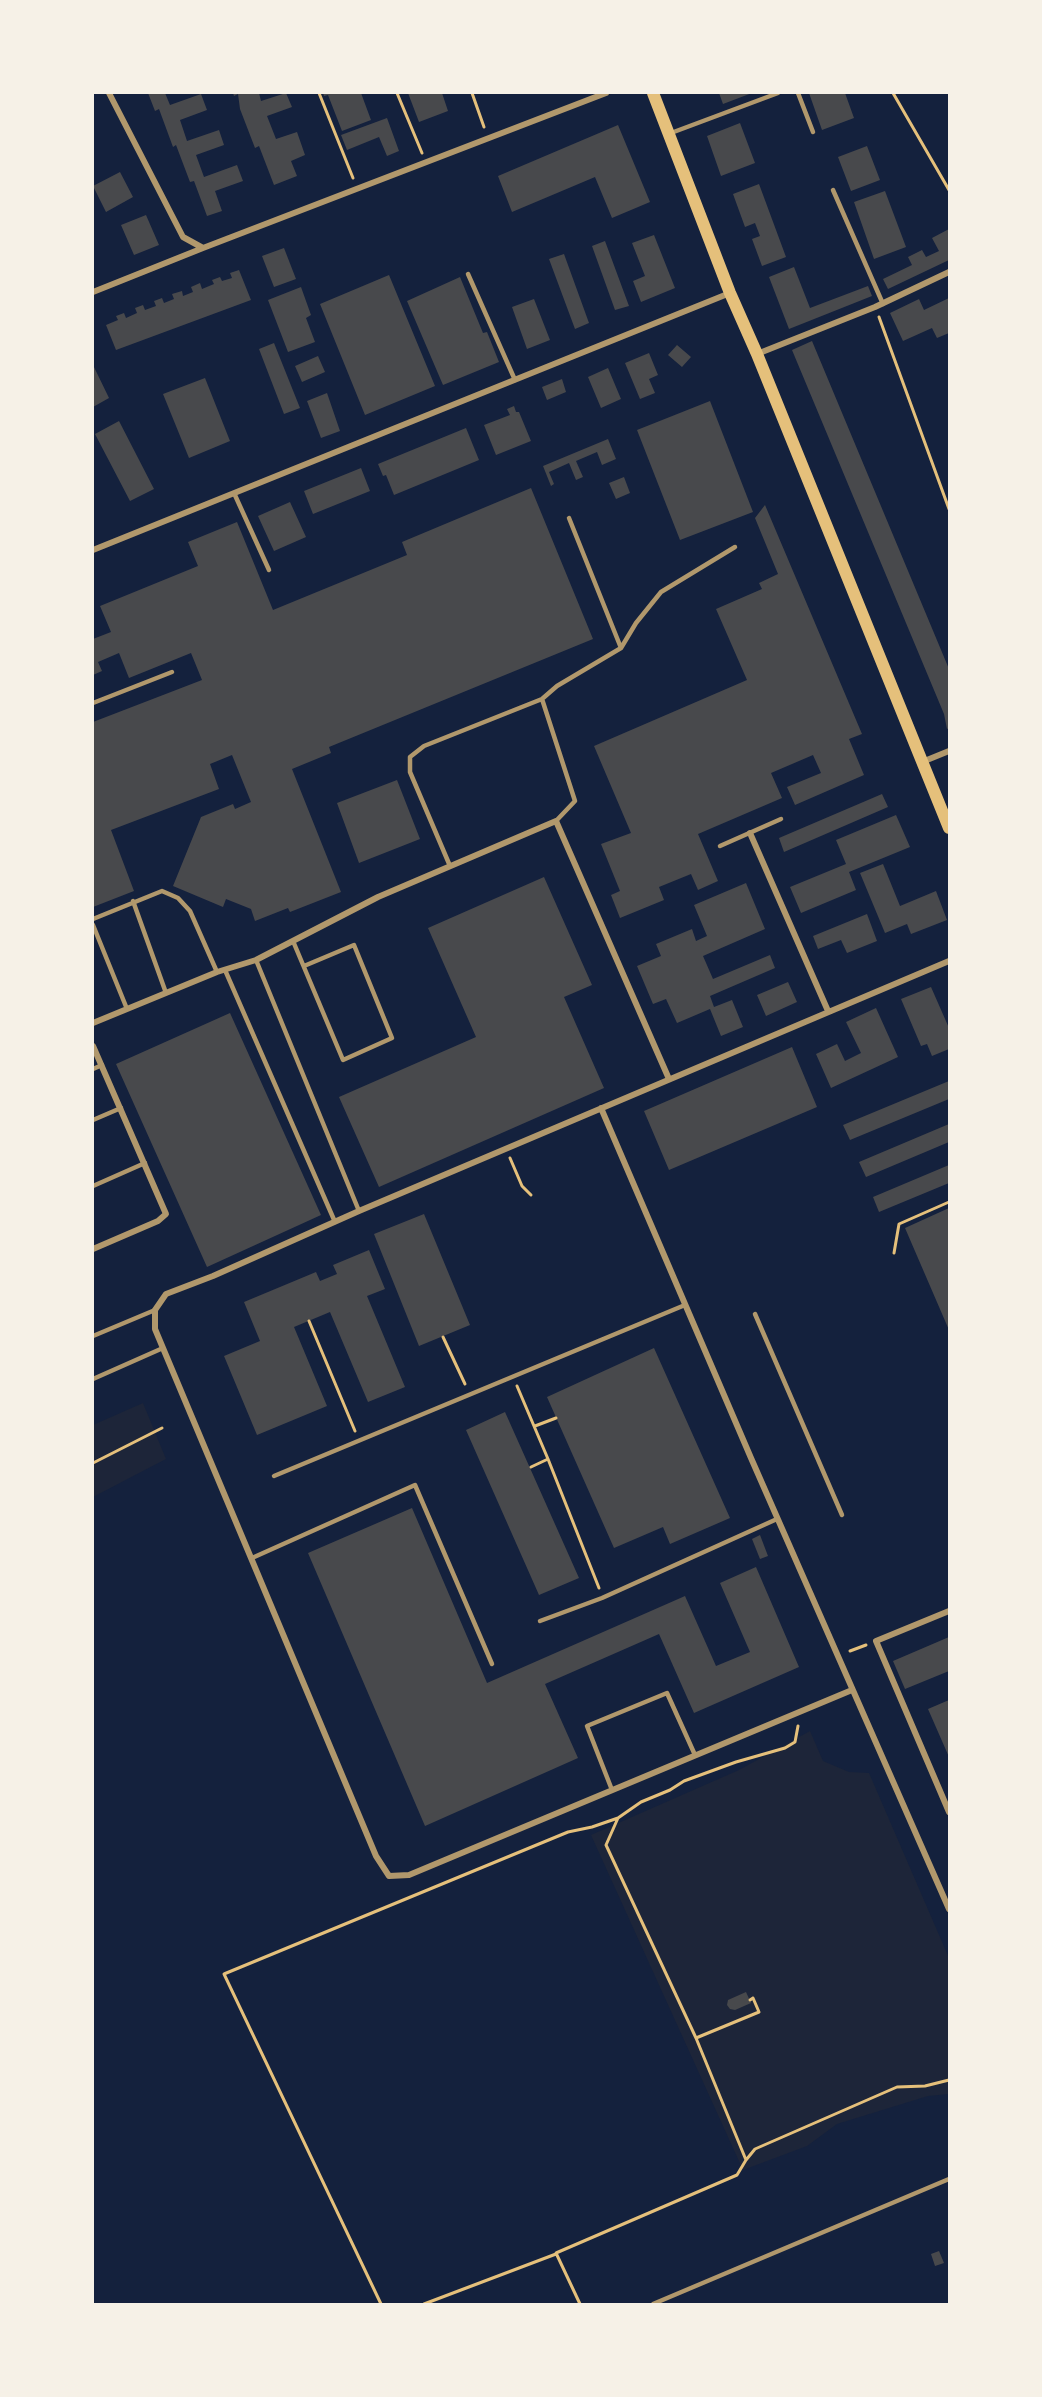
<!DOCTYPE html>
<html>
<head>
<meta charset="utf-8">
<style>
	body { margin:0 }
	#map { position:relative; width:1042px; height:2397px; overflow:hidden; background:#14213d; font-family:Raleway,sans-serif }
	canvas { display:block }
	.frame { position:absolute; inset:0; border:94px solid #f6f1e7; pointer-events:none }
</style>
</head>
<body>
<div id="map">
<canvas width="1042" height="2397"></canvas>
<div class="frame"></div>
</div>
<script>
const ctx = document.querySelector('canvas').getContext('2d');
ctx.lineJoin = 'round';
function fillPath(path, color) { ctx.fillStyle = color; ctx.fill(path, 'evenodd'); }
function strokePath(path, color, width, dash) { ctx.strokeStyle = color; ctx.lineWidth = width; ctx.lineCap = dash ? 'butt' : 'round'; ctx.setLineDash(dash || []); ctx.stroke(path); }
fillPath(new Path2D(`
	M143,1403L166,1459L93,1497V1425Z
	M810,1731L823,1761L849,1772L869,1773L949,1958V2094L928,2096L837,2124L807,2146L743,2170L591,1835L739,1770Z`), '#1d2539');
fillPath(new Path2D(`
	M148,93H165L170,105L201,94L207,110L180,120L187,141L219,130L224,145L196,155L204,177L237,165L243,181L215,191L222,211L207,216L194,181L190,182L176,145L173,147L159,109L155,111Z
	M233,93H259L261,101L286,93L292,107L267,116L276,139L297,132L305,155L291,161L297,176L274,185L259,146L255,148L240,109L238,94L234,96Z
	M323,93H361L371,120L342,131L328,95L324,96Z
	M408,93H442L448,111L419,122Z
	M719,93H752L723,104Z
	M809,93H845L854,118L822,130Z
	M387,118L399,151L387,156L379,137L347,150L341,135Z
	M740,123L755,163L721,176L707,136Z
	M618,125L650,202L612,218L595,177L512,212L498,176Z
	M867,146L880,180L851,191L838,157Z
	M120,172L133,197L106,212L93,186Z
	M759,184L786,257L762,266L752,239L760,236L755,223L745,227L733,194Z
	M885,191L906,247L874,259L854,202Z
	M146,215L159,245L134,255L121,225Z
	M949,229V260L888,289L883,279L912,265L908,257L922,250L926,257L939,251L932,238Z
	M654,235L675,288L641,302L633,281L645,276L632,243Z
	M605,241L629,306L615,310L592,246Z
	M284,248L296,279L274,287L262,256Z
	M564,254L589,323L575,329L549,259Z
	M794,267L810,308L868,286L872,296L789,329L769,277Z
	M239,270L251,300L116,350L106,325L118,320L116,316L124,313L126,318L137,313L135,308L143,305L145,310L156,306L154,301L162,298L164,303L174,299L172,294L182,291L183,296L193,292L191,287L200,283L202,289L214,284L212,280L220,277L222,281L232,278L230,273Z
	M389,275L435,386L365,415L320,304Z
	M460,277L483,333L487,332L499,362L443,385L407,301Z
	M301,287L311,315L306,318L315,342L288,352L268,300Z
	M949,298V333L937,338L932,328L903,341L890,313L919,299L924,310Z
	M534,299L550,340L527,349L512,307Z
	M812,341L949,669V728L947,729L944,714L792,350Z
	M274,343L300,408L284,414L259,349Z
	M677,345L691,357L682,367L668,355Z
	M649,353L658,375L649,379L655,393L640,399L625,363Z
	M318,356L325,372L302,382L295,366Z
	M93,365L109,398L93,407Z
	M608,368L621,399L601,408L588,377Z
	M205,378L230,441L189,458L163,394Z
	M562,379L566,392L547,400L542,387Z
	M327,393L340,431L321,438L307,401Z
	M710,401L753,512L680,540L637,430Z
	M514,406L516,412H519L531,441L496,455L484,425L510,415L507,409Z
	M119,421L154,489L130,501L95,434Z
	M466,428L479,460L394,495L386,475L383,476L378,464Z
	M608,439L616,459L602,465L597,452L576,461L583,477L576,480L569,463L549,472L554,484L551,486L543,466Z
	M361,468L370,491L313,514L304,491Z
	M624,477L630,493L616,499L609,483Z
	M531,488L593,639L329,747L331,753L292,769L341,892L290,912L288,908L255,921L251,909L226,899L223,907L173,886L201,817L233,804L235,809L251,802L232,755L210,764L219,789L111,830L134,891L93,907V722L202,680L191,653L129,678L119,653L98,662L102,671L93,675V639L111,632L100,606L198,566L188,542L237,522L273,610L407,555L402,542Z
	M290,502L306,537L274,551L258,516Z
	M765,505L862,734L849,739L864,775L795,805L787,787L821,773L813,755L771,773L782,798L698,834L718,881L698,890L691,874L659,887L664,900L620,918L611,895L620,891L601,844L631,833L594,746L747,680L716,609L762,589L759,583L778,574L755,518Z
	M397,780L420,839L359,863L337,803Z
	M882,794L888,807L784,852L779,838Z
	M896,815L910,847L849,872L856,890L801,913L790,887L846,864L836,840Z
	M883,864L900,906L936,891L947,920L911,934L907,924L885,933L860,873Z
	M544,877L592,985L564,997L604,1088L379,1187L339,1097L476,1037L428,928Z
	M746,883L765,929L703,956L713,979L770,955L775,968L710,996L714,1007L732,1000L743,1027L721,1036L710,1009L677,1023L666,999L653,1004L637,966L661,956L656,944L692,929L696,941L707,936L694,905Z
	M867,914L877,941L847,953L841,940L818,949L813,936Z
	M788,982L797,1002L766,1016L757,995Z
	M931,987L949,1028V1049L932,1056L927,1044L921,1046L901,999Z
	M876,1008L898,1057L831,1088L816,1054L837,1044L845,1061L861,1053L846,1022Z
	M230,1013L321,1215L207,1267L116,1064Z
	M792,1047L817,1107L669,1170L644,1111Z
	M949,1081V1099L850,1140L843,1125Z
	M949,1124V1142L866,1177L859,1162Z
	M949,1165V1183L879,1212L873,1197Z
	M949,1208V1330L905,1228Z
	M424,1214L470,1325L419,1346L374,1234Z
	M369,1250L385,1289L367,1296L405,1387L368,1402L330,1312L294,1327L327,1406L257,1435L224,1356L260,1341L244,1302L316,1272L320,1281L337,1274L333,1265Z
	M654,1348L730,1518L670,1544L663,1527L614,1548L547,1397Z
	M505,1412L579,1578L539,1595L466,1430Z
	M412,1508L487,1683L685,1596L716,1666L750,1652L720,1583L756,1567L799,1667L694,1713L659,1634L545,1684L578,1758L425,1826L308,1553Z
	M760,1535L768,1556L760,1559L752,1539Z
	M949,1637V1671L905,1689L893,1661Z
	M949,1700V1757L928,1709Z
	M746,1992L751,2003L735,2010L730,2009L727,2005L728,2000Z
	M939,2251L944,2263L935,2266L931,2254Z`), '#48494c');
strokePath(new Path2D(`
	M319,93L353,178
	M397,93L422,153
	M472,93L484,127
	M893,93L949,190
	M879,317L949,509
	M510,1158L522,1186L531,1195
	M894,1253L899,1224L949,1202
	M309,1321L355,1431
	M443,1337L465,1384
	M517,1386L548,1459L599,1588
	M535,1426L556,1418
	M93,1463L162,1428
	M531,1467L548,1459
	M850,1651L866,1645
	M696,2038L759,2012L753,1998L750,2000
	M746,2160L755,2149L897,2087L925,2086L949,2080
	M381,2304L224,1974L568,1832L592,1827L618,1818
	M424,2304L556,2254
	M580,2304L556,2253L737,2175L746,2160L696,2038L606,1845L618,1818L641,1802L670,1790L684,1781L736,1762L785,1748L795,1742L798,1726`), '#e5c07b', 3);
strokePath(new Path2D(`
	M798,93L813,132
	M671,133L778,93
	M833,190L883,304
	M468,274L515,380
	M234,493L269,570
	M569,518L621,648
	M93,703L172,672
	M556,821L575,801L542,699L557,686L621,648L636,623L661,592L735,547
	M720,846L781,819
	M450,866L410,772V757L424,746L542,699
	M133,901L166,993
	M93,919L162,891L178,898L190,911L217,972
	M93,925L127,1009
	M293,941L343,1060L392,1038L354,945L304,966
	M256,960L359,1211
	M225,970L335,1222
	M93,1069L102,1065
	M93,1120L121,1108
	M93,1186L145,1163
	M755,1314L842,1515
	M93,1336L155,1310
	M93,1379L163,1348
	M274,1476L685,1305
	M252,1558L415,1485L492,1664
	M540,1621L602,1598L777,1519
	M612,1790L587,1726L667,1693L695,1755
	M653,2304L949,2179`), '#b1986c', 4.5);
strokePath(new Path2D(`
	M109,93L183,237L203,248L606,93
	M93,292L203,248
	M757,354L875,307L949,272
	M93,550L730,293
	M922,762L949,751
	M750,833L828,1011
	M93,1023L217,972L256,960L378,897L556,821L669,1079
	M93,1046L166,1214L158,1221L93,1249
	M601,1108L751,1458L949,1909
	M949,1611L876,1641L949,1812
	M852,1690L409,1875L389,1876L376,1856L155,1329V1310L166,1294L213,1276L359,1211L949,961`), '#b1986c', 6);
strokePath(new Path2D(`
	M653,93L730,293L757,354L949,828`), '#e5c07b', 12);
</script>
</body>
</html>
